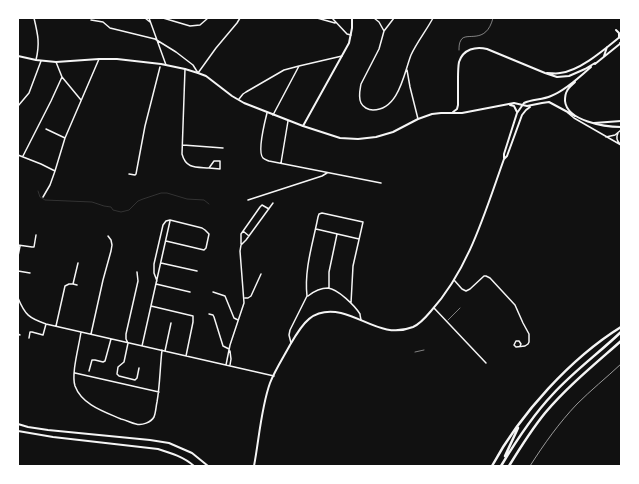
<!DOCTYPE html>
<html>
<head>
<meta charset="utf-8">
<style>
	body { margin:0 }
	#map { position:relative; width:639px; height:484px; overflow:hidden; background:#111; font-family:Inter,sans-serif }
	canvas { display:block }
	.frame { position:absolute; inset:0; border:19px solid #fff; pointer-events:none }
</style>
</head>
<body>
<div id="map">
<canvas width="639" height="484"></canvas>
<div class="frame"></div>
</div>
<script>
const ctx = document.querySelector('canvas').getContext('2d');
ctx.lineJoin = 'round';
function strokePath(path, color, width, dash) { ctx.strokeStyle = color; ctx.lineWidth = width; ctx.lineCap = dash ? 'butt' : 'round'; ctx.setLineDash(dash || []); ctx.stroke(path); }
strokePath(new Path2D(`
	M38,191L40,197L45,200L92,202L104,206L111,207L113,210L121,212L129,210L138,201L143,199L161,193H167L187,199L204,200L209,204`), '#333', 1);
strokePath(new Path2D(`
	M459,50C459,47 459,43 461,40C466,31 486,46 493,18
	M448,320L460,308
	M415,352L424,350`), '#f5f5f5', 0.5);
strokePath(new Path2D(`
	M34,18C38,35 40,43 36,60
	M145,18L150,22
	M149,18L166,65
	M163,18L190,26L200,25L208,18
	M317,18L335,23
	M332,18L347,34L351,35
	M374,18L379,22L384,31
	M394,18L384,31L379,49L361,84C360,90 358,97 361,103C363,107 368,110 373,110C399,110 404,73 411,55C417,42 426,31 433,18
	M91,20L103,22L110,28L155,39L176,52L193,65L198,73L216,48L237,23L240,18
	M56,62L62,77L81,100
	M185,69L182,154C186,169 196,167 209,168
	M407,70L410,87L418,119
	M239,99L243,94L246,92L284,70L299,66L342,56
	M18,106L29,93L41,61
	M267,113C265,121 257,152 263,158C265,160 267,160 269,161L381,183
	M568,113L574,118L621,145
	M273,115L299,66
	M46,129L65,138
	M618,133C616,137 616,140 620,144
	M606,137L615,135L621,130
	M183,145L223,148
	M18,155L41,164L55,171
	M23,156L51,101L62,77
	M214,161H220V169L209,168Z
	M281,163L288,121
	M129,174L135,175L136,174L145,126L160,67
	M43,197L50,185L55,171L65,138L99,59
	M248,200L322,176L327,173
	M316,229L359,239
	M243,231L249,236
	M241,244V234L260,207L262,205L269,209
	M18,245L32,247H34L36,235
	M18,256L20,246
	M161,263L197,271
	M18,271L30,273
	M137,272L138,281L126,334V339L128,343L124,362L118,367L117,374L119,376L135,380L137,378L139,368
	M454,280L462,289L466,291L470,289L484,276H486L490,278L515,305L523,323L529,334V342L528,344L525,346L516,347L514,345L516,341H519L521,344L520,346
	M157,281L154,273V264L163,225L166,221L170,220L202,228L205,230L209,234L206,248L204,250L166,241
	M73,284L77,285
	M156,284L190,292
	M329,288V272L337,234
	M213,292L225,296L234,318L238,320
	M307,296C304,269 313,243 318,217L319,214L322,213L363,222L353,266L351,303
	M308,296C313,292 321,288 328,288C338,289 355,306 360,314C360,316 361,319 361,320
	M18,298C25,315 29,318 46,324L274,376
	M245,298H248L251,296L261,274
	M151,306L193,316V322L186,356
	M434,308L486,363
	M209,314L213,315L214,317L223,346L229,349
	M56,326L65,286L69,284H73L78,263
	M81,332C79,346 71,374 75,386C82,405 105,412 121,419C126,420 131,423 136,424C142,426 151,422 154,417C156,412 156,406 157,402C160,385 160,367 162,350
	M18,334L20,335
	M91,334L103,280L111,251L112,245L111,240L108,236
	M29,338L30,332H32L43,335L46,324
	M291,343L289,335L290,330L307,296
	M142,346L170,221
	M165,351L171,323
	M230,351L231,359L230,365
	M226,365L230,345L244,303L240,251L241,245L246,240L273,203
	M89,371L92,360H95L103,362L105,361L111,339
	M75,373L159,392`), '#f5f5f5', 1.5);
strokePath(new Path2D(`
	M594,123L621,121
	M303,126L349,43L352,28V18`), '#f5f5f5', 2);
strokePath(new Path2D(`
	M616,30L619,33V38
	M18,56L36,60L56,62L99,59H117L161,64L185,69L198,73L206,76L232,96L244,103L303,126L340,138L358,139L376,137L393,132L418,119L432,114L441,113H462L514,103L527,106L542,103L549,102L575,116
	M604,56L607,47
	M595,64L621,43
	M547,73C552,73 556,74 560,73C580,71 605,49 621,36
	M575,82C572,85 568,88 567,91C565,94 565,98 565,101C567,121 605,127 621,127
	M510,105L514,106L517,112
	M453,112L457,109L458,105C458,97 458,89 458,80C458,74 458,67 459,62C463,49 476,46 487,49L545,73L557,77L569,76L585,69L595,63
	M504,158V154L517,113L524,103C532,99 542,100 551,96C565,91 581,76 591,67
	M254,466C259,440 261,408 270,383C275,370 283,358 290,345C302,324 312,307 341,313C366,319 385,338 413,327C420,324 426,317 431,311C469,269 485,212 504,159L507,156L522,115L526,110L530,107`), '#f5f5f5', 2);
strokePath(new Path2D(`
	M620,43H621
	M18,424L28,427L48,430L150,440L169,443L192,453L208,466
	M18,431L53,437L158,449C171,453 184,457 194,466`), '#f5f5f5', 2);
strokePath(new Path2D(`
	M505,456L518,428
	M492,466C520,414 571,358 621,327
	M501,466C516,441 533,415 553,394C574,371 599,353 621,332
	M509,466C520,448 532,429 545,413C568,386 595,364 621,341`), '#f5f5f5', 2.5);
strokePath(new Path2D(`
	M530,466C544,444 559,423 577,404C591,390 606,378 621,364`), '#9a9a9a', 1);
</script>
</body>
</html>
